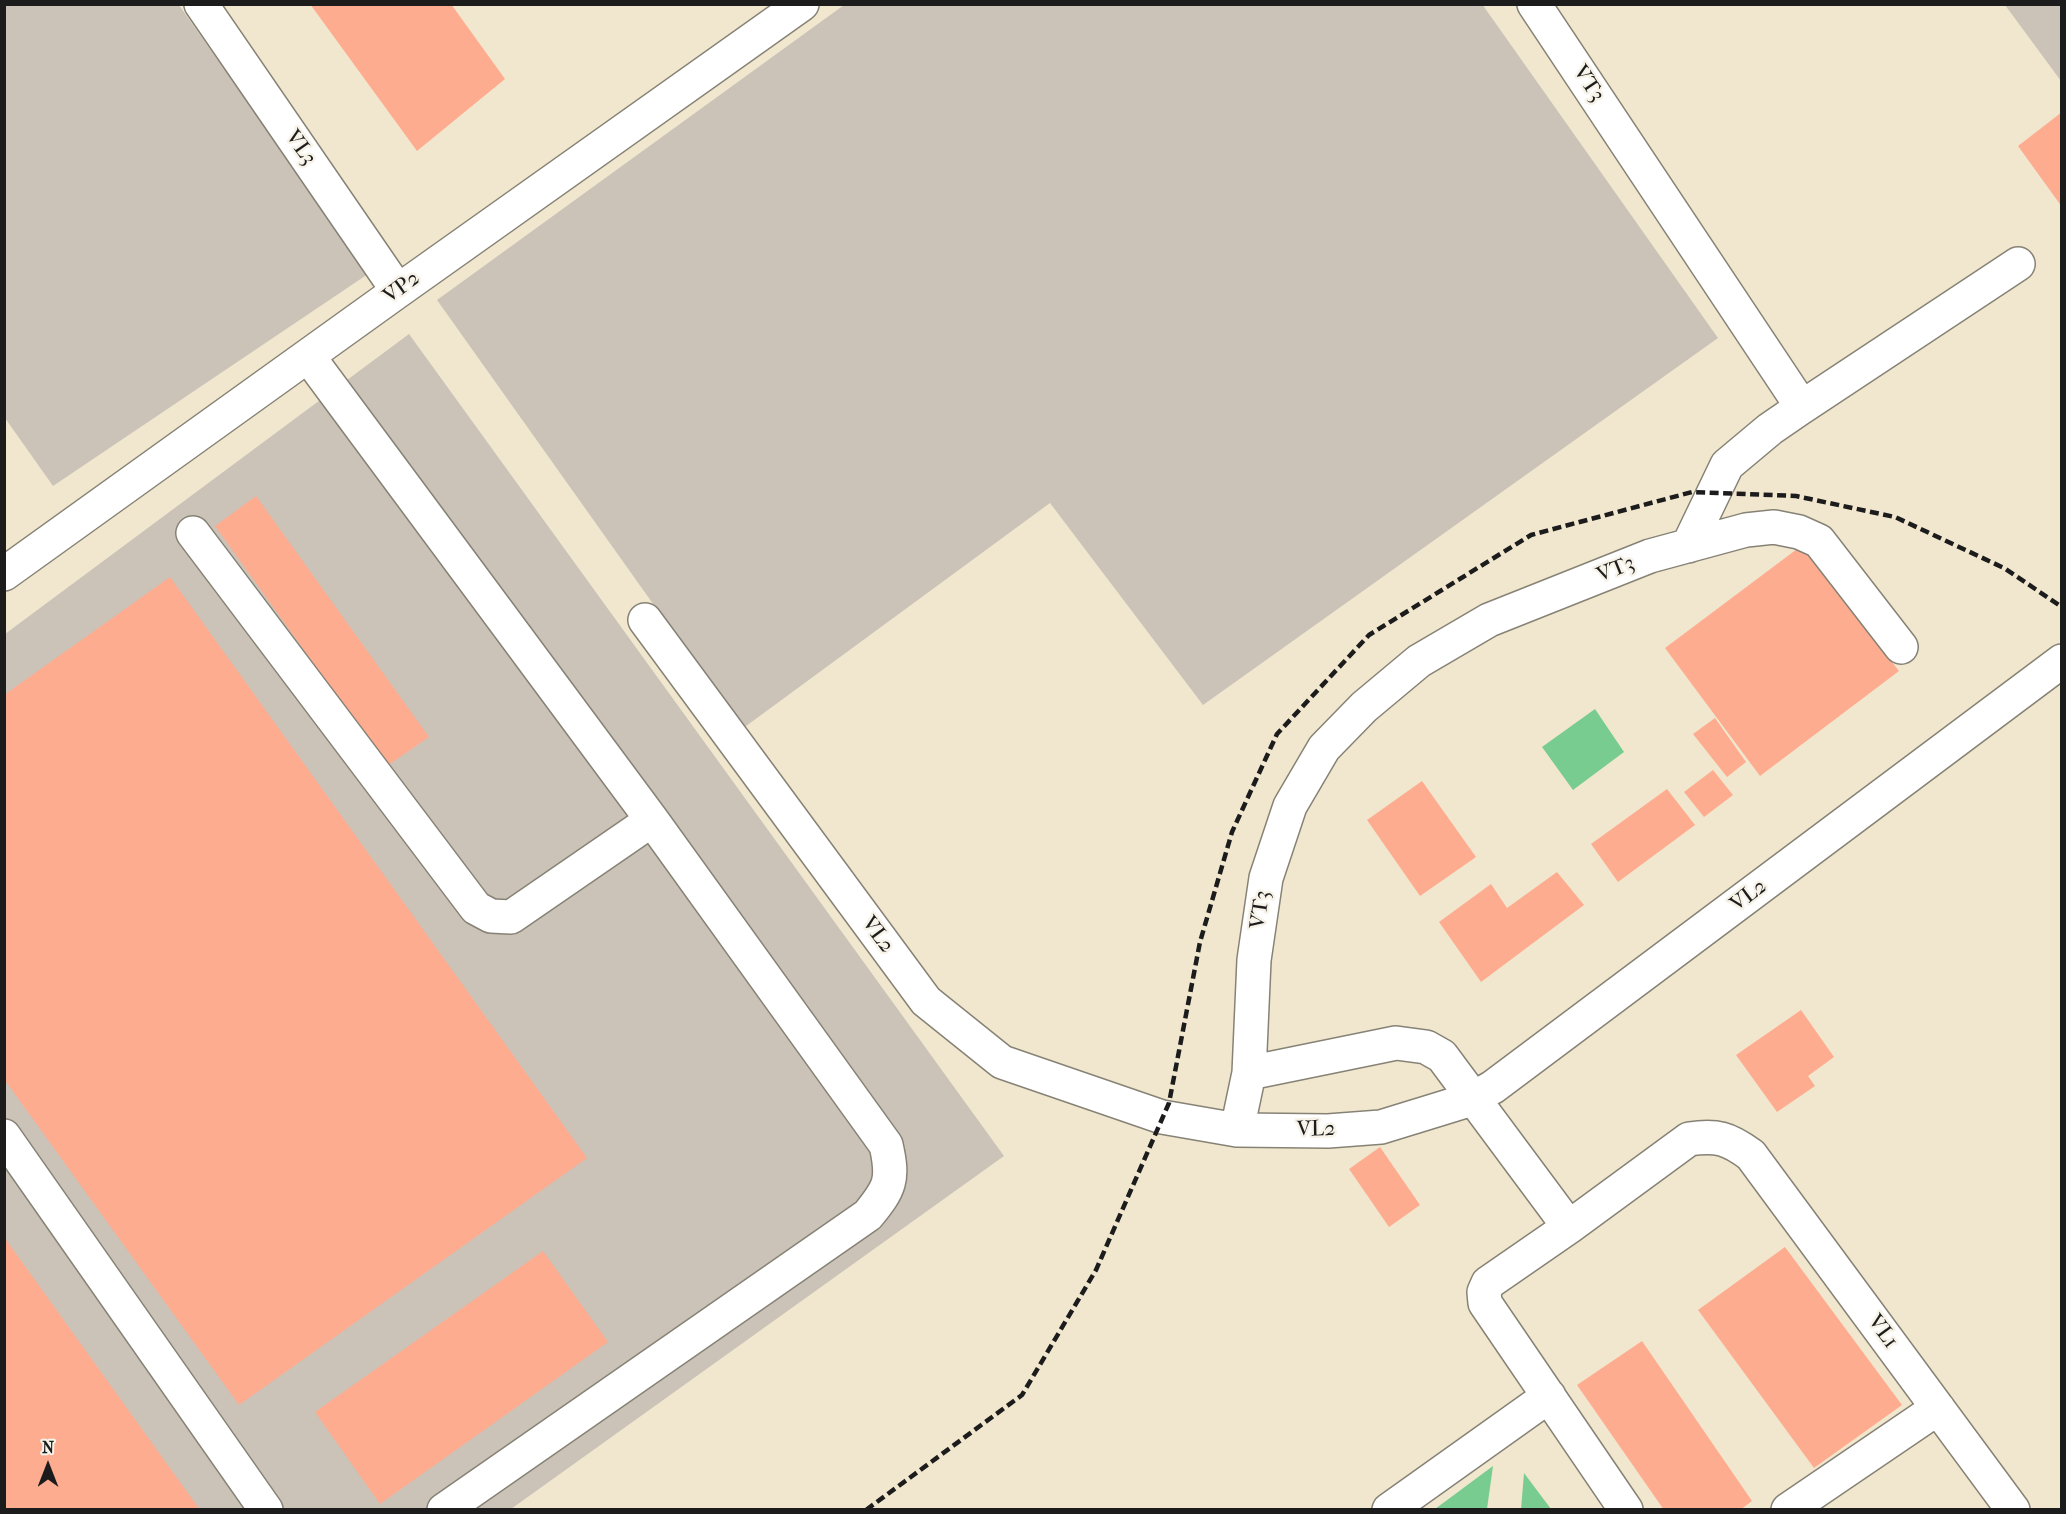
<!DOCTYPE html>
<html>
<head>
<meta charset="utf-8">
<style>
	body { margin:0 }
	#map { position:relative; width:2066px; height:1514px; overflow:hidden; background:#f1e7ce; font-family:"IM FELL French Canon",serif }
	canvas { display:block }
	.frame { position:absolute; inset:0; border:6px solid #1c1c1c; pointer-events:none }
	.north { position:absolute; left:18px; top:1436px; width:60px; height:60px; -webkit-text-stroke:4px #f7f3e8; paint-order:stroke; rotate:0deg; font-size:16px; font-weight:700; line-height:24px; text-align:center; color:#1c1c1c }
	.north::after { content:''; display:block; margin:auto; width:21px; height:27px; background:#1c1c1c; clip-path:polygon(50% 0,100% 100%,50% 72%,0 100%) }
</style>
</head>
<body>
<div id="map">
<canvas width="2066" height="1514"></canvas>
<div class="frame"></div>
<div class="north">N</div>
</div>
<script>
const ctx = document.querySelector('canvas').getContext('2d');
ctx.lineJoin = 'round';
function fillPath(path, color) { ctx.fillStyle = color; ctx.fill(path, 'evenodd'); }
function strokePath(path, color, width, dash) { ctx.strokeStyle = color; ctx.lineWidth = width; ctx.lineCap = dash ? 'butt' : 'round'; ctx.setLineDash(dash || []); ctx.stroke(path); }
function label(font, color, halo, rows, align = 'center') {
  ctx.font = font + ' "IM FELL French Canon",serif'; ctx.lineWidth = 5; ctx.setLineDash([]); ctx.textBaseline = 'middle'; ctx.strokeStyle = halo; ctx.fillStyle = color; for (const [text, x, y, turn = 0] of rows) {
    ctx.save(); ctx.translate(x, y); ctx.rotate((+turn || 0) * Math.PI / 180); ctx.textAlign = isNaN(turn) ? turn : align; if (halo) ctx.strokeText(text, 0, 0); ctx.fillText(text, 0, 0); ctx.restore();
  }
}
fillPath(new Path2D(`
	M1482,4L1718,338L1203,705L1050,503L742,729L437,300L844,5Z
	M4,5H179L368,274L53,486L5,418Z
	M2005,5H2061V81Z
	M409,334L1004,1156L511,1509L5,1510V634Z`), '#cbc3b8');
fillPath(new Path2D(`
	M1595,709L1624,752L1573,790L1542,747Z
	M1493,1466L1487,1509H1435Z
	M1524,1473L1551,1509H1521Z`), '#78cc90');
fillPath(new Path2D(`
	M310,4H451L505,79L417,151Z
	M2062,112V207L2018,146Z
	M256,496L429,737L387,766L215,526Z
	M1801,546L1899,671L1760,776L1665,648Z
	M170,577L587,1158L239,1405L4,1079V695Z
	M1715,718L1746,762L1727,777L1693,734Z
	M1713,770L1733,795L1704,817L1684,792Z
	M1422,781L1476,857L1420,896L1367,820Z
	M1667,789L1695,825L1618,882L1591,844Z
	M1557,872L1584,905L1481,982L1439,922L1491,884L1507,908Z
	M1801,1010L1834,1057L1808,1076L1815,1086L1777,1112L1736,1055Z
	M1380,1147L1420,1205L1389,1227L1349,1169Z
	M4,1237L200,1510H4Z
	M1785,1247L1902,1405L1814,1468L1698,1310Z
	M543,1251L608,1342L380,1504L315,1412Z
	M1642,1341L1752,1501L1740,1510H1664L1577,1385Z`), '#feac90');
const minor = new Path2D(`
	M201,4L398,291
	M1534,4L1802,407L1770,429L1727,465L1688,546
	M308,356L652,820L886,1145C894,1180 890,1188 868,1215L444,1510
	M1802,407L2018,264
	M193,533L476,908L491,916L511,917L652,820
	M4,574L398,291L802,4
	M645,620L926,1001L1002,1062L1162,1117L1237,1130L1328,1131L1381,1127L1472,1099L1493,1087L2062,661
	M1249,1073L1396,1043L1426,1047L1442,1056L1569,1227L1689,1139C1717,1135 1728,1138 1751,1155L2013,1510
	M1237,1130L1249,1073L1254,960L1266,878L1290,806L1324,748L1364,707L1419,661L1489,620L1650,556L1746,530L1774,527L1799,532L1819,541L1901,647
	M4,1136L266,1510
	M1569,1227L1488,1283L1484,1292L1485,1303L1626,1510
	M1389,1510L1549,1396
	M1788,1510L1938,1408`);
strokePath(minor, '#868275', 36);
strokePath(minor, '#fff', 33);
strokePath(new Path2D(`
	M866,1510L1022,1395L1096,1270L1169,1103L1200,942L1232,832L1277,734L1369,635L1531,535L1692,492L1796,496L1895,517L2004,568L2062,607`), '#1c1c1c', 4.5, [9, 4.5]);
label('22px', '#1c1c1c', '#f7f3e8', [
	["VT3",1588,84,56],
	["VL3",300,148,55],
	["VP2",402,288,-36],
	["VT3",1616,570,-22],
	["VL2",1749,896,-37],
	["VT3",1261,910,-82],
	["VL2",877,935,54],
	["VL2",1316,1130,-1],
	["VL1",1882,1332,54]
]);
</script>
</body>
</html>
